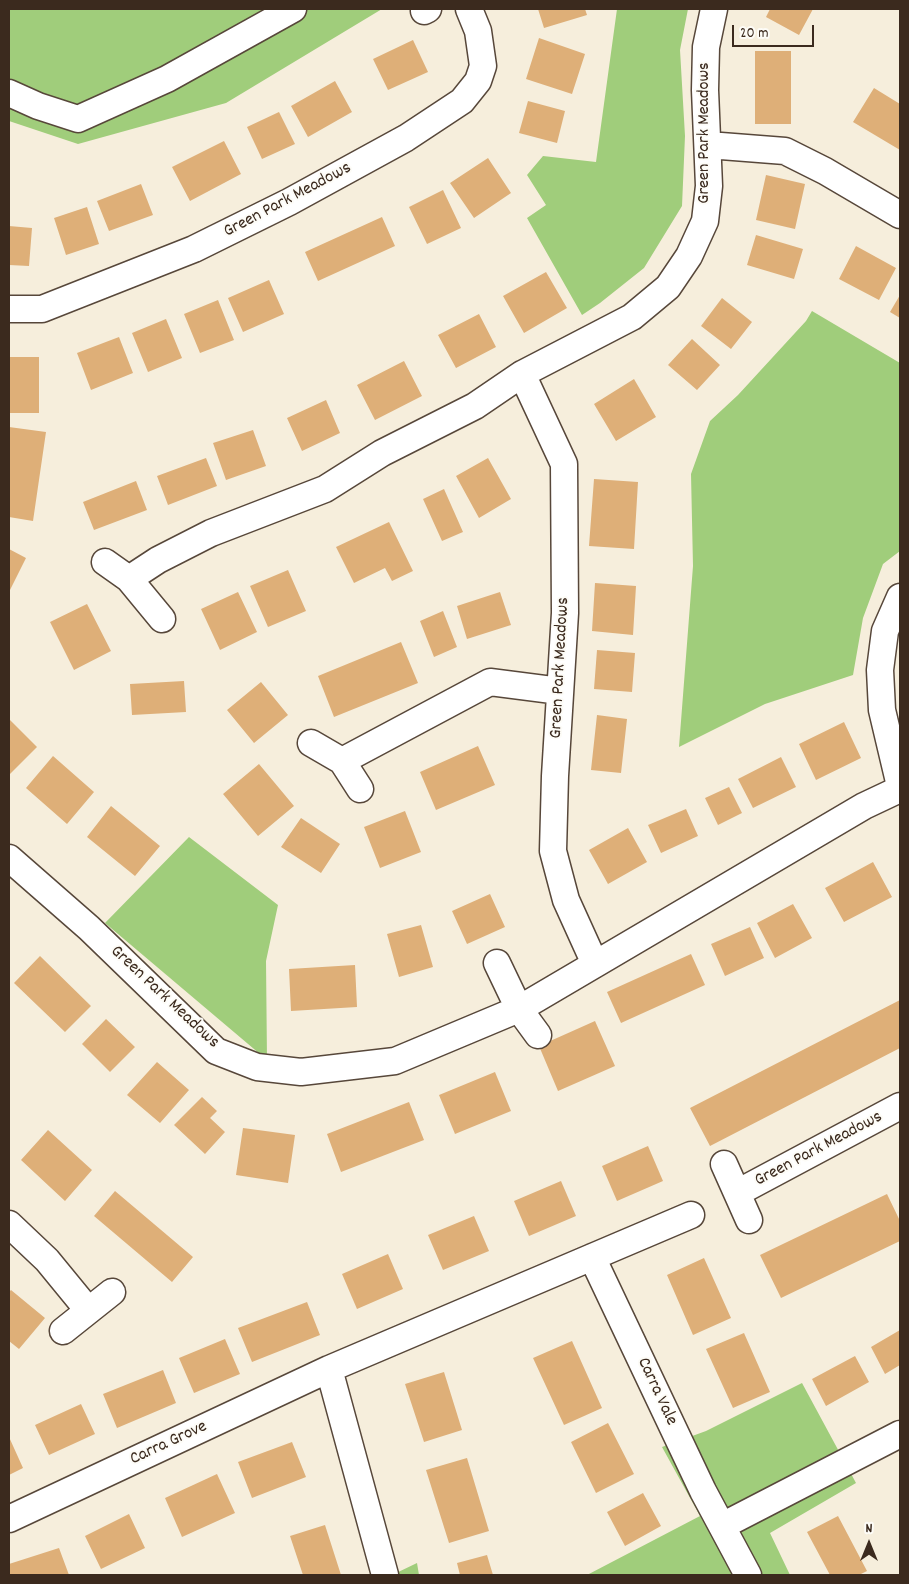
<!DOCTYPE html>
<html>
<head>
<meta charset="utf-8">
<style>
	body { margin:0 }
	#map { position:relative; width:909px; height:1584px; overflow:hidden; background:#f6eedc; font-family:Dekko,sans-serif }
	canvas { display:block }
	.frame { position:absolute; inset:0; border:10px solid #3b2a1e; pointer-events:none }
	.north { position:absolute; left:844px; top:1519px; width:50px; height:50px; -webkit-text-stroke:4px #fdfcf7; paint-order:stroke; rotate:0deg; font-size:14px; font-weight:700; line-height:20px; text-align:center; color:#3b2a1e }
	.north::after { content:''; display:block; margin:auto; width:18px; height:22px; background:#3b2a1e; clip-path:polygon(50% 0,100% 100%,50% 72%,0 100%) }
	.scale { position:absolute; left:732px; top:25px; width:82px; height:22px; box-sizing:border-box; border:2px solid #3b2a1e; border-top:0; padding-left:6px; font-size:15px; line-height:18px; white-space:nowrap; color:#3b2a1e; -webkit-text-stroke:4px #fdfcf7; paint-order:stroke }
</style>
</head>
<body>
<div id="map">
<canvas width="909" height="1584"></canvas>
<div class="frame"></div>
<div class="north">N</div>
<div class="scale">20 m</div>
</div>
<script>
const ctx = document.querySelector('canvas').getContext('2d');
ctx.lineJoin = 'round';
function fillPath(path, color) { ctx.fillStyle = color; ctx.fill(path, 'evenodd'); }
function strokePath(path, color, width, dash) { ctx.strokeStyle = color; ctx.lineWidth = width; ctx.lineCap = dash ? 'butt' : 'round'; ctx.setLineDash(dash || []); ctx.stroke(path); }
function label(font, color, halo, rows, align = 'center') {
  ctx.font = font + ' Dekko,sans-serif'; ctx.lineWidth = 4; ctx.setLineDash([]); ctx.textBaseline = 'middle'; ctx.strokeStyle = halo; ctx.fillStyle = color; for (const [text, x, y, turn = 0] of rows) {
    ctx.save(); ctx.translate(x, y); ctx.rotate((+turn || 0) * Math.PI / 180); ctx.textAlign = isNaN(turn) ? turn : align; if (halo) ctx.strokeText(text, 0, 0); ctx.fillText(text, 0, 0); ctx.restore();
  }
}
fillPath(new Path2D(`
	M9,9H382L226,103L78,144L9,121Z
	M617,9H688L680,50L685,136L682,206L644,268L600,303L582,315L527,218L546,205L527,175L543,156L596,162Z
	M812,311L900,363V551L883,564L863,618L853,675L765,704L679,747L693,566L691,474L710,421L738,395L806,321Z
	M189,837L278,905L266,961L267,1060L105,923Z
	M802,1383L856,1483L770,1533L790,1575H587L700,1516L662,1447L706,1431Z
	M417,1563L419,1575H392Z`), '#a0cd7b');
fillPath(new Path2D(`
	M538,9H585L587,15L544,28Z
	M770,9H813L799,35L766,17Z
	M539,38L585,54L572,94L526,79Z
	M413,40L428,72L388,90L373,59Z
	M755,51H791V124H755Z
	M335,81L352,112L308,137L291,106Z
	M874,88L900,104V150L853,122Z
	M528,101L565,111L557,143L519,133Z
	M279,112L295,144L262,159L247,127Z
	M224,141L241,174L190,201L172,167Z
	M488,158L511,193L474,218L450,183Z
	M766,175L805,184L795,229L756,220Z
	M141,184L153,215L109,231L97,201Z
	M443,190L461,228L427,244L409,207Z
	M87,207L99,244L66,255L54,218Z
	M382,217L395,246L318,281L305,252Z
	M9,226L32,228L29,266L9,265Z
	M756,235L803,249L794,279L747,265Z
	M856,246L896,268L879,300L839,279Z
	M546,272L567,308L524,333L503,296Z
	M269,280L284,314L243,332L228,298Z
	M900,295V318L890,312Z
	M722,298L752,322L731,349L701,326Z
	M218,300L234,340L200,353L184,314Z
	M479,314L496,347L456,368L438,335Z
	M166,319L182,358L148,372L132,333Z
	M119,337L133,373L91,390L77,353Z
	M692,339L720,365L697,390L668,365Z
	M9,357H39V413H9Z
	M404,361L422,396L375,420L357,385Z
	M634,379L656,417L616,441L594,404Z
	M326,400L340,433L302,451L287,418Z
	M9,427L46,432L33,521L9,517Z
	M253,430L266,466L226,480L213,443Z
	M206,458L217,486L168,505L157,476Z
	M488,458L511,499L479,518L456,476Z
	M594,479L638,482L634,549L589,546Z
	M136,481L147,510L94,530L83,502Z
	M444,489L463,532L442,541L423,499Z
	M389,522L413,571L392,581L385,568L354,583L336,547Z
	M9,549L26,558L9,592Z
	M288,570L306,611L268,627L250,586Z
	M595,583L636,586L633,635L592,631Z
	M238,592L257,632L220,650L201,609Z
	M500,592L511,625L467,639L457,606Z
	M87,604L111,651L74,670L50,622Z
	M443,611L457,647L434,657L420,621Z
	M401,642L418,683L334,717L318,676Z
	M597,650L635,653L632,692L594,689Z
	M184,681L186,712L132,715L130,684Z
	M261,682L288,715L254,743L227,710Z
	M597,715L627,719L621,773L591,770Z
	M9,719L37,747L9,775Z
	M844,722L861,758L816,780L799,744Z
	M478,746L495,785L436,810L420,772Z
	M53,756L94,792L67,824L26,788Z
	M781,757L796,787L753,808L738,779Z
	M259,764L294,806L258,836L223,794Z
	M729,787L742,813L718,825L705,798Z
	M111,806L160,846L135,876L87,837Z
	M686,809L698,836L661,853L648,825Z
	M405,811L421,852L380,868L364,827Z
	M301,818L340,844L321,873L281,847Z
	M628,828L647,862L608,884L589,850Z
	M873,862L892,897L844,922L825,888Z
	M490,894L505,927L467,944L452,911Z
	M793,904L812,938L775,958L757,923Z
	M421,925L433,967L399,977L387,934Z
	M750,927L764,958L725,976L711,944Z
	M691,954L705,985L621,1023L607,992Z
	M40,956L91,1006L65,1032L14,983Z
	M355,965L357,1007L291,1011L289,969Z
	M900,1000V1048L710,1146L690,1108Z
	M106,1019L135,1047L110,1072L82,1044Z
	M595,1021L615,1066L558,1091L539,1046Z
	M157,1062L189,1090L160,1123L127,1095Z
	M495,1072L511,1111L455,1134L439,1095Z
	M202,1097L217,1111L210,1118L225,1132L205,1154L174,1125Z
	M409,1102L424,1140L341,1172L327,1134Z
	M243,1128L295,1135L288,1183L236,1175Z
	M48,1130L92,1170L65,1201L21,1160Z
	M648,1146L663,1181L617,1201L602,1166Z
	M561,1181L576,1216L529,1236L514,1201Z
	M115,1191L193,1257L172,1282L94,1216Z
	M887,1194L900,1221V1241L781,1298L760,1255Z
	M474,1216L489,1251L443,1270L428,1235Z
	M388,1254L403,1289L357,1309L342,1274Z
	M704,1258L731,1318L693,1335L667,1275Z
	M11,1290L45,1318L19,1349L9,1341V1292Z
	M307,1302L320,1335L252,1362L238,1328Z
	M900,1330V1365L885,1374L871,1347Z
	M744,1333L770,1392L733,1408L706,1349Z
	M225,1339L240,1374L194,1393L179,1358Z
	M572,1341L602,1408L564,1425L533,1358Z
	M855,1356L869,1382L826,1406L812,1379Z
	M163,1370L176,1403L117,1428L103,1394Z
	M444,1372L462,1430L424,1442L405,1384Z
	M81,1404L95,1434L49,1455L35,1425Z
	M608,1423L634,1474L596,1493L571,1442Z
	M9,1437L23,1468L9,1475Z
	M292,1442L306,1477L252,1498L238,1462Z
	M467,1458L489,1531L449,1543L426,1470Z
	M217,1474L235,1513L182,1537L165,1498Z
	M643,1493L661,1526L625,1546L607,1512Z
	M129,1514L145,1548L101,1569L85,1536Z
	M838,1516L867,1571L859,1575H830L807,1532Z
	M325,1525L341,1575H303L290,1536Z
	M59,1548L69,1575H9V1564Z
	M487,1555L493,1575H460L457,1563Z`), '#deaf78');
const minor = new Path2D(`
	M424,11L428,9
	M9,93L38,106L78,119L167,79L293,9
	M708,145L785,151L825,171L900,215
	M9,309H42L194,249L289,202L406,138L462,101L478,81L483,66L478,31L469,9
	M522,374L564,464L565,613L555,776L553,851L566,900L595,964
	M105,562L129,579L162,619
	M129,579L158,560L211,533L325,489L382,453L475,406L522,374L632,317L668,287L689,256L705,221L709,186L705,90L706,47L714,9
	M900,597L885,631L880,670L882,710L900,786
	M311,743L342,761L360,789
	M342,761L490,682L560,691
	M9,858L89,928L216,1051L257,1067L301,1072L395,1061L519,1009L864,806L900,789
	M497,963L519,1009L538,1035
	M724,1164L749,1220
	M737,1193L900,1106
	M9,1224L47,1260L88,1310
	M592,1257L703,1491L748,1575
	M63,1331L112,1292
	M329,1369L385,1575
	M9,1519L329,1369L691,1215
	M722,1526L900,1434`);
strokePath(minor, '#57473a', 29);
strokePath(minor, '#fff', 26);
label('18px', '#3b2a1e', '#fdfcf7', [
	["Green Park Meadows",706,133,-90],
	["Green Park Meadows",288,201,-28],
	["Green Park Meadows",561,668,-87],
	["Green Park Meadows",164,998,43],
	["Green Park Meadows",819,1150,-28],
	["Carra Vale",656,1392,65],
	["Carra Grove",169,1444,-25]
]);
</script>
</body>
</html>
